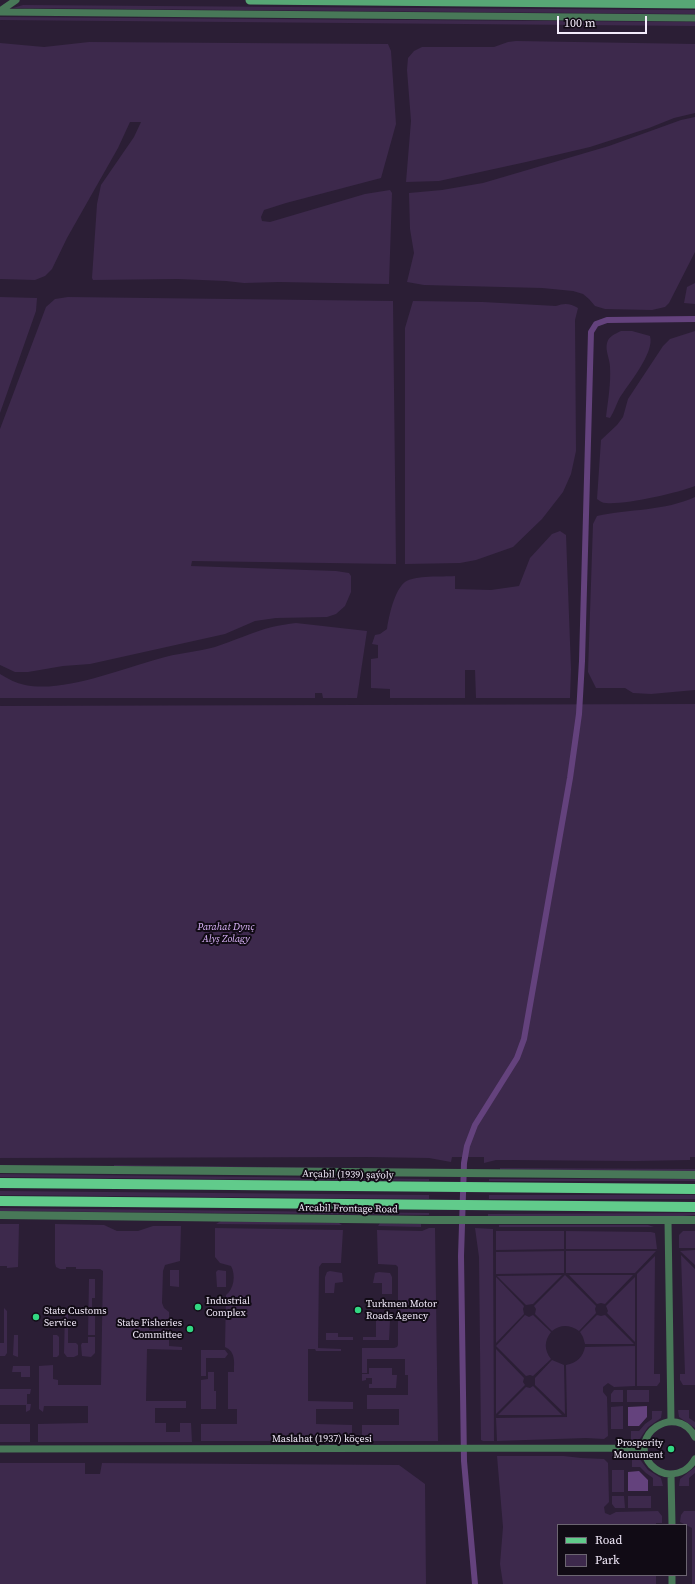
<!DOCTYPE html>
<html>
<head>
<meta charset="utf-8">
<style>
	body { margin:0 }
	#map { position:relative; width:695px; height:1584px; overflow:hidden; background:#2b1e35; font-family:"Source Serif 4",serif }
	canvas { display:block }
	.legend { position:absolute; left:557px; top:1524px; width:130px; height:52px; box-sizing:border-box; background:#110b15; border:1px solid #6c6571; margin:0; padding:5px 7px; list-style:none; font-size:12px; color:#f4ecfc }
	.legend li { display:flex; align-items:center; gap:8px; height:20px }
	.legend b { width:20px; border:1px solid #6c6571 }
	.scale { position:absolute; left:557px; top:16px; width:90px; height:18px; box-sizing:border-box; border:2px solid #f4ecfc; border-top:0; padding-left:5px; font-size:12px; line-height:14px; white-space:nowrap; color:#f4ecfc; -webkit-text-stroke:3px #110b15; paint-order:stroke }
</style>
</head>
<body>
<div id="map">
<canvas width="695" height="1584"></canvas>
<ul class="legend">
<li><b style="height:5px;background:#61cb8b"></b>Road</li>
<li><b style="height:11px;background:#3d294c"></b>Park</li>
</ul>
<div class="scale">100 m</div>
</div>
<script>
const ctx = document.querySelector('canvas').getContext('2d');
ctx.lineJoin = 'round';
function fillPath(path, color) { ctx.fillStyle = color; ctx.fill(path, 'evenodd'); }
function strokePath(path, color, width, dash) { ctx.strokeStyle = color; ctx.lineWidth = width; ctx.lineCap = dash ? 'butt' : 'round'; ctx.setLineDash(dash || []); ctx.stroke(path); }
function label(font, color, halo, rows, align = 'center') {
  ctx.font = font + ' "Source Serif 4",serif'; ctx.lineWidth = 4; ctx.setLineDash([]); ctx.textBaseline = 'middle'; ctx.strokeStyle = halo; ctx.fillStyle = color; for (const [text, x, y, turn = 0] of rows) {
    ctx.save(); ctx.translate(x, y); ctx.rotate((+turn || 0) * Math.PI / 180); ctx.textAlign = isNaN(turn) ? turn : align; if (halo) ctx.strokeText(text, 0, 0); ctx.fillText(text, 0, 0); ctx.restore();
  }
}
fillPath(new Path2D(`
	M23,5L695,10V14L13,8Z
	M0,17L695,22V26L0,20Z
	M516,41L695,44V113L674,118L649,128L590,147L526,162L439,181L406,182L411,121L407,70L408,58L414,51L422,47H494L508,42Z
	M89,42L388,44L391,51L396,124L381,178L286,203L264,210L261,217L262,221L270,222L365,194L390,190L392,193L389,284L279,282L244,283L226,281L178,279L93,280L92,278L97,204L101,185L134,137L141,122H130L118,148L67,238L52,269L45,276L35,280L0,279V43L44,47Z
	M695,117V252L669,303L665,307L652,310L605,309L595,306L589,299L583,294L573,291L542,288L424,285L407,282L414,253L410,229L409,193L442,190L483,183L609,146L681,120Z
	M695,283V304L684,303L687,287Z
	M0,297L37,298L36,311L0,413Z
	M68,297L393,301L396,564L192,561L191,566L336,571L349,573L351,576V592L345,606L336,614L327,617L276,618L255,621L225,634L90,664L63,666L28,672H15L0,665V429L46,307L55,299Z
	M413,301L483,302L556,306C564,303 570,303 578,308L575,320L576,451L571,474L563,492L542,519L513,547L476,560L460,563L405,564V328Z
	M621,331H632L650,336C655,353 628,384 619,399C616,405 614,412 610,418L606,417C608,400 611,384 610,367C610,359 605,351 607,343C609,336 615,334 621,331Z
	M695,331V486C678,493 624,505 606,503C602,503 600,501 597,499L601,440L617,425L623,417L628,399L663,346L670,339Z
	M695,497V690L651,694L633,693L625,688H596L588,672L593,524L597,516C629,509 665,511 695,497Z
	M560,531L566,535L571,669L570,698H476L475,670H465V698H390V689L371,688V659L378,658V645L372,644L375,635L380,634L387,629C389,616 394,591 405,582C415,575 442,577 455,576V589L491,590L519,586L530,558L552,534Z
	M296,623L367,631L357,698H323L322,693H315V698H0V674C8,679 16,683 25,685C63,693 121,669 158,659C177,653 196,652 215,647C234,641 252,632 272,627C280,625 288,624 296,623Z
	M695,704V1157H690V1160L634,1161L511,1160H496L484,1163V1157H452L451,1162L429,1158L369,1157L0,1158V706Z
	M114,1165L423,1169V1170L114,1166Z
	M500,1168L695,1169V1171H500Z
	M0,1174L429,1179V1181L0,1177Z
	M489,1179H695V1181H489Z
	M0,1191L429,1195V1199L0,1195Z
	M489,1195H695V1199H489Z
	M0,1208L429,1213V1215L0,1211Z
	M695,1213V1215L683,1216H488V1214Z
	M221,1221L339,1223L342,1225L216,1224Z
	M380,1223L421,1224V1227L378,1226Z
	M0,1224H19L18,1267L7,1268V1266H0Z
	M55,1224L104,1225L117,1231H138L153,1226H181L180,1261L165,1265L163,1271L162,1303L164,1308L169,1312V1327H154V1325H149V1330L169,1329V1346L182,1347V1350L147,1349L146,1401H186V1408H155V1423H166V1432H180V1423H191L192,1442H38V1424L88,1423V1406H44L43,1412L39,1409V1366L53,1365V1379L58,1380V1385H101L103,1271L100,1269H76V1267H66V1269H60L56,1267L55,1263Z
	M499,1225H648L654,1227H499Z
	M215,1228L343,1230L341,1263H322L319,1267L318,1348L341,1349V1351H316L315,1349H308V1401L353,1402V1409H316V1424L352,1425V1441H201V1424H237V1409H228V1372H234C234,1362 236,1352 225,1347L226,1295C234,1289 236,1275 231,1266L220,1263L215,1257Z
	M429,1228H435L438,1441H362V1425H399V1409H367V1395H408V1375H405V1359H367V1373H362V1348H394L397,1347L398,1345V1267L396,1265L378,1264L377,1230L422,1231Z
	M475,1228L493,1229L494,1441H483L481,1440L479,1257Z
	M496,1231H564V1249L496,1250Z
	M566,1231L651,1232L655,1233L657,1249H566Z
	M683,1231H695V1248H679V1235Z
	M695,1250V1265L680,1251Z
	M564,1251V1273L496,1274V1252Z
	M566,1251H656L635,1273H566Z
	M681,1255L695,1269V1385H683L680,1380V1374H685Z
	M655,1256L654,1374H660V1382L657,1386H637V1274Z
	M170,1270H179V1287L170,1286Z
	M218,1270L226,1271V1287H217L216,1272Z
	M330,1271L342,1273L343,1282L335,1283L334,1293H325V1277L327,1272Z
	M379,1272L390,1273L392,1277V1294H382V1283H373L375,1273Z
	M562,1275L533,1304L526,1305L497,1276Z
	M565,1275L596,1306L595,1309L596,1313L579,1331C570,1325 561,1324 552,1331L535,1314L536,1309L534,1306Z
	M569,1275H633L605,1304L601,1303L597,1304Z
	M496,1277L524,1306L523,1309L524,1314L496,1343Z
	M635,1277V1342L607,1313L608,1311L606,1306Z
	M89,1279H95V1298H92V1312L95,1313V1335H88Z
	M4,1308L7,1311V1353L5,1356H0V1343H4Z
	M68,1308V1343H76L78,1345V1355L74,1357H67L64,1353L65,1311Z
	M525,1315L529,1317L533,1315L551,1332C544,1341 544,1350 551,1359L533,1376L530,1375L526,1376L496,1346Z
	M597,1315L601,1316L605,1315L634,1344H585L583,1337L580,1332Z
	M376,1319L390,1320L389,1340H363V1337H376Z
	M326,1333H338V1337H353V1340H326Z
	M14,1335H18V1357L15,1356L13,1355Z
	M53,1335H57L59,1337V1355L57,1357H53Z
	M88,1337H95V1353L91,1357L82,1356L81,1345L82,1343H88Z
	M635,1346V1386L614,1387L608,1383L603,1387V1392L607,1397L608,1436L604,1439L586,1438L497,1441L496,1418L567,1417L566,1365C577,1363 583,1357 585,1347Z
	M496,1349L524,1378L523,1382L525,1385L496,1414Z
	M201,1350H225L228,1354L225,1358H206V1376H201Z
	M552,1360L564,1365L565,1414L535,1385V1378Z
	M13,1366H30V1377H21V1372H12Z
	M369,1368H392V1375H397L396,1388H369V1384H372V1378H366V1380L362,1381V1374H369Z
	M208,1372H214V1391H216V1409H201V1380L208,1379Z
	M533,1386L562,1415H498L526,1387L530,1388Z
	M0,1389H31L30,1394H27V1404H31L30,1410L26,1412V1405H0Z
	M614,1390H623V1402H611V1394Z
	M627,1390H649V1402H627Z
	M623,1406V1429H611V1407Z
	M678,1410H689V1418L695,1422V1428L679,1417Z
	M652,1411H662L661,1418L648,1427L639,1440L631,1441V1431H639L645,1424L652,1419Z
	M0,1424H30V1442H0Z
	M497,1456H564L581,1458L604,1459L608,1463L609,1502L604,1507L605,1513L610,1515L616,1512L658,1511L662,1516V1523H656V1525H558V1575H656V1584H503L500,1564L503,1527Z
	M632,1457L639,1458L648,1470L661,1478L663,1486H653V1478L646,1473L640,1467H632Z
	M0,1463H85V1474H100L102,1463L399,1465L425,1484L426,1584H0Z
	M695,1467V1473L689,1478V1486H679L680,1479Z
	M612,1470H624V1492H612Z
	M612,1496H624L625,1508H615L612,1504Z
	M628,1496H651V1508H628Z
	M684,1511H695V1584H692V1528L680,1522L681,1515Z`), '#3d294c');
fillPath(new Path2D(`
	M647,1406V1417L639,1426H628V1407Z
	M639,1471L648,1480V1491H628V1472Z`), '#64427d');
strokePath(new Path2D(`
	M475,1584L464,1461L461,1256L464,1163L467,1146L475,1125L517,1058L524,1039L570,778L579,714L582,661L591,332L596,324L607,320L695,319`), '#64427d', 6);
strokePath(new Path2D(`
	M0,11L16,0
	M0,12L695,18
	M668,1220L671,1421
	M695,1437C676,1401 626,1436 651,1465C656,1470 663,1474 670,1474C681,1474 690,1468 695,1459
	M0,1449L644,1448
	M671,1474L672,1525
	M672,1575V1584`), '#487858', 7);
strokePath(new Path2D(`
	M0,1169L695,1175
	M0,1215L429,1220H695`), '#487858', 8);
strokePath(new Path2D(`
	M250,0L695,4`), '#57a775', 9);
strokePath(new Path2D(`
	M0,1183L695,1189
	M0,1201L695,1207`), '#61cb8b', 10);
for (const [x, y, r, color] of [
	[198,1307,4,"#32d882"],
	[358,1310,4,"#32d882"],
	[36,1317,4,"#32d882"],
	[190,1329,4,"#32d882"],
	[671,1449,4,"#32d882"]
]) { const dot = new Path2D(); dot.arc(x, y, r, 0, 2 * Math.PI); ctx.fillStyle = color; ctx.fill(dot); strokePath(dot, '#110b15', 1.5); }
label('italic 10px', '#dbb4f9', '#110b15', [
	["Parahat Dynç",226,927],
	["Alyş Zolagy",226,939]
]);
label('10px', '#f4ecfc', '#110b15', [
	["Arçabil (1939) şaýoly",348,1175,1],
	["Arcabil Frontage Road",348,1209,1],
	["Maslahat (1937) köçesi",322,1439]
]);
label('10px', '#f4ecfc', '#110b15', [
	["Industrial",206,1301],
	["Complex",206,1313],
	["Turkmen Motor",366,1304],
	["Roads Agency",366,1316],
	["State Customs",44,1311],
	["Service",44,1323],
	["State Fisheries",182,1323,"right"],
	["Committee",182,1335,"right"],
	["Prosperity",663,1443,"right"],
	["Monument",663,1455,"right"]
], 'left');
</script>
</body>
</html>
